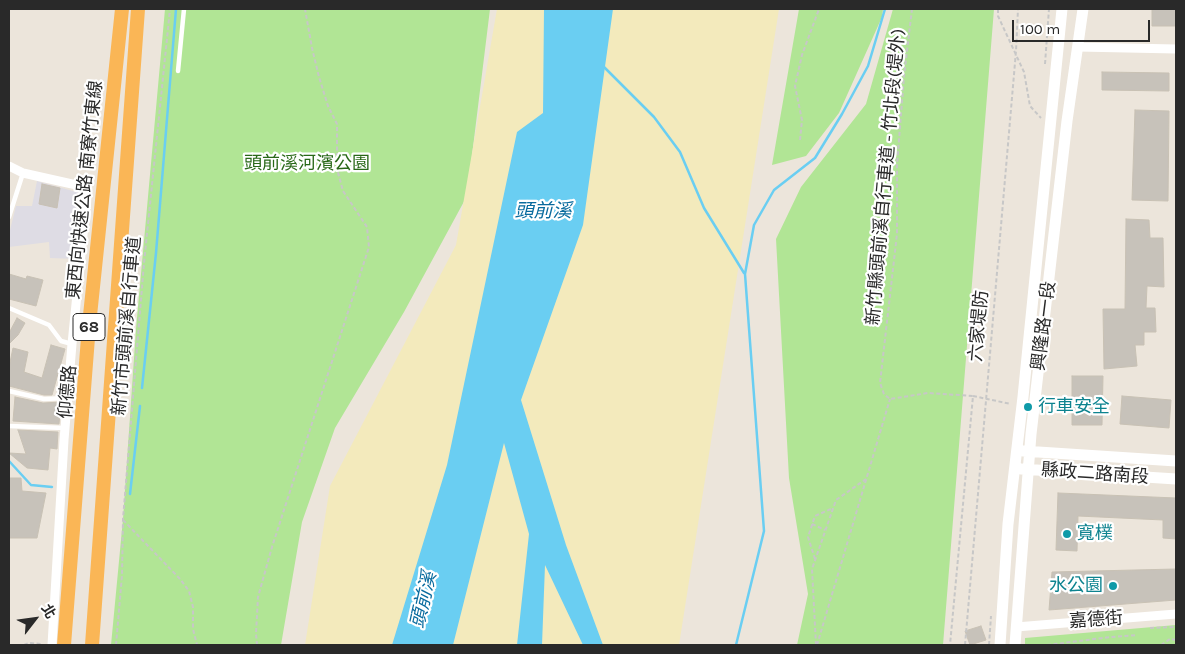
<!DOCTYPE html>
<meta charset="utf-8">
<style>
body{margin:0}
#map{position:relative;width:1185px;height:654px;overflow:hidden;background:#ece5db;font-family:Karla,"Noto Sans TC",sans-serif}
canvas{display:block}
.frame{position:absolute;inset:0;border:10px solid #292929;pointer-events:none}
.north{position:absolute;left:10px;top:594px;width:50px;height:50px;-webkit-text-stroke:4px #fff;paint-order:stroke;rotate:60deg;font-size:14px;font-weight:700;line-height:20px;text-align:center;color:#292929}
.north::after{content:'';display:block;margin:auto;width:18px;height:22px;background:#292929;clip-path:polygon(50% 0,100% 100%,50% 72%,0 100%)}
.scale{position:absolute;left:1012px;top:20px;width:138px;height:22px;box-sizing:border-box;border:2px solid #292929;border-top:0;padding-left:6px;font-size:15px;line-height:18px;white-space:nowrap;color:#292929;-webkit-text-stroke:4px #fff;paint-order:stroke}
</style>
<div id="map">
<canvas width="1185" height="654"></canvas>
<div class="frame"></div>
<div class="north">北</div>
<div class="scale">100 m</div>
</div>
<script>
const ctx = document.querySelector('canvas').getContext('2d');
ctx.lineJoin = 'round';
function fill(path, color) { ctx.fillStyle = color; ctx.fill(path, 'evenodd'); }
const toPath = rows => new Path2D(rows.map(r => 'M' + r).join(''));
function stroke(path, color, width, dash) { ctx.strokeStyle = color; ctx.lineWidth = width; ctx.lineCap = dash ? 'butt' : 'round'; ctx.setLineDash(dash || []); ctx.stroke(path); }
function write(font, color, halo, rows, align = 'center') {
  ctx.font = font + ' Karla,"Noto Sans TC",sans-serif'; ctx.lineWidth = 4.5; ctx.setLineDash([]); ctx.textBaseline = 'middle'; ctx.strokeStyle = halo; ctx.fillStyle = color; for (const [text, x, y, turn = 0] of rows) {
    ctx.save(); ctx.translate(x, y); ctx.rotate((+turn || 0) * Math.PI / 180); ctx.textAlign = isNaN(turn) ? turn : align; if (halo) ctx.strokeText(text, 0, 0); ctx.fillText(text, 0, 0); ctx.restore();
  }
}
fill(toPath([
 [37,181,80,193,77,259,50,258,49,242,9,247,9,234,16,206,32,206]
]), '#dedce4');
fill(toPath([
 [165,9,490,9,467,196,404,312,335,428,302,522,281,645,111,645,123,519,136,329],
 [799,9,883,9,882,17,839,113,806,156,772,165],
 [893,9,994,9,943,645,797,645,808,594,789,478,776,239,801,187,866,104],
 [1176,625,1176,645,1025,645,1025,638]
]), '#b1e595');
fill(toPath([
 [497,9,779,9,679,645,305,645,330,486,456,245]
]), '#f3eabc');
fill(toPath([
 [544,9,613,9,583,225,521,400,566,545,603,645,583,645,545,565,542,645,517,645,529,534,504,443,453,645,392,645,447,465,517,132,543,113]
]), '#6acef2');
stroke(toPath([
 [604,67,654,117,680,152,704,208,744,273],
 [142,388,156,253,176,9],
 [9,461,31,485,52,487],
 [130,494,140,406],
 [736,645,764,531,745,274,754,225,774,190,815,158,842,114,868,66,885,9]
]), '#6acef2', 2.5);
const building = toPath([
 [1152,9,1176,9,1176,26,1152,26,1152,9],
 [1102,72,1169,73,1169,91,1102,90,1102,72],
 [1135,110,1169,111,1168,201,1132,200,1135,110],
 [42,184,60,188,57,208,39,204,42,184],
 [1126,219,1149,220,1150,238,1163,238,1164,287,1147,286,1146,308,1155,308,1156,332,1144,332,1144,345,1135,345,1137,366,1104,369,1103,309,1125,309,1126,219],
 [9,274,26,279,27,276,43,280,36,306,9,299,9,274],
 [17,318,25,323,18,335,9,344,9,333,17,318],
 [51,345,65,349,52,395,44,395,9,386,9,367,13,348,28,352,24,372,42,378,51,345],
 [1072,376,1103,376,1102,425,1072,425,1072,376],
 [1122,396,1171,400,1169,428,1120,424,1122,396],
 [15,397,43,403,61,402,59,424,13,421,15,397],
 [18,430,58,432,57,449,50,448,48,470,27,468,9,453,26,454,18,430],
 [9,478,21,478,22,491,46,493,37,538,9,538,9,478],
 [1058,493,1176,498,1176,539,1163,538,1163,520,1078,516,1077,551,1056,550,1058,493],
 [1176,569,1176,600,1049,610,1052,572,1176,569],
 [981,626,986,640,970,645,965,631,981,626]
]);
fill(building, '#c7c2ba');
stroke(building, '#c8c1b4', 1);
stroke(toPath([
 [912,9,904,76,897,165,897,234,880,383,884,394,890,399,928,393,973,396,950,645],
 [998,9,998,16,1024,72,1030,106,1041,118],
 [1045,64,1049,9],
 [800,140,802,120,795,86,802,55,819,9],
 [973,396,1011,404],
 [123,520,180,579,189,591,193,607,193,629,197,645],
 [812,524,825,530],
 [815,559,808,537,815,516,833,508],
 [1150,628,1176,627],
 [24,645,29,643,42,644],
 [116,645,122,575,123,519,144,263,170,9],
 [257,645,256,634,258,597,272,547,369,247,367,227,343,191,337,169,337,124,328,106,319,77,312,48,305,9],
 [816,645,812,569,836,500,866,479],
 [817,645,890,399],
 [965,645,1016,51,1018,9],
 [989,645,991,616],
 [1047,645,1111,637,1137,635],
 [1161,645,1170,639,1176,640]
]), '#c7c7c7', 2, [4, 2.5]);
stroke(toPath([
 [178,71,184,9],
 [9,217,23,173],
 [9,308,49,325,61,341,72,344],
 [9,391,44,399,67,398],
 [9,426,65,428]
]), '#fff', 4.5);
stroke(toPath([
 [1078,47,1176,49],
 [9,166,23,173,81,186,85,189,87,195,72,344,64,440,52,645],
 [1016,627,1176,614]
]), '#fff', 9);
stroke(toPath([
 [1023,451,1176,461],
 [1021,469,1176,479],
 [1000,645,1008,524,1023,397,1062,9],
 [1015,645,1031,434,1067,121,1083,9]
]), '#fff', 11);
stroke(toPath([
 [64,645,89,325,122,9],
 [92,645,138,9]
]), '#fab656', 14);
for (const [x, y, r, color] of [
 [1028,407,5,"#0f9aa8"],
 [1067,534,5,"#0f9aa8"],
 [1113,586,5,"#0f9aa8"]
]) { const dot = new Path2D(); dot.arc(x, y, r, 0, 2 * Math.PI); ctx.fillStyle = color; ctx.fill(dot); stroke(dot, '#fff', 2); }
for (const [x, y, w] of [
 [89,327,32]
]) { const box = new Path2D(); box.roundRect(x - w / 2, y - 13.5, w, 27, 4); ctx.fillStyle = '#fff'; ctx.fill(box); stroke(box, '#292929', 1); }
write('bold 16px', '#292929', null, [
 ["68",89,327]
]);
write('18px', '#296818', '#fff', [
 ["頭前溪河濱公園",307,164]
]);
write('18px', '#292929', '#fff', [
 ["新竹縣頭前溪自行車道 - 竹北段(堤外)",886,177,-85],
 ["東西向快速公路 南寮竹東線",85,190,-84],
 ["新竹市頭前溪自行車道",127,326,-85],
 ["六家堤防",979,326,-85],
 ["興隆路一段",1044,326,-83],
 ["仰德路",68,392,-85],
 ["縣政二路南段",1095,474,4],
 ["嘉德街",1096,620,-4]
]);
write('18px', '#0d838f', '#fff', [
 ["行車安全",1038,407],
 ["寬樸",1077,534],
 ["水公園",1103,586,"right"]
], 'left');
write('italic 19px', '#096b9e', '#fff', [
 ["頭前溪",543,212],
 ["頭前溪",424,600,-77]
]);
</script>
